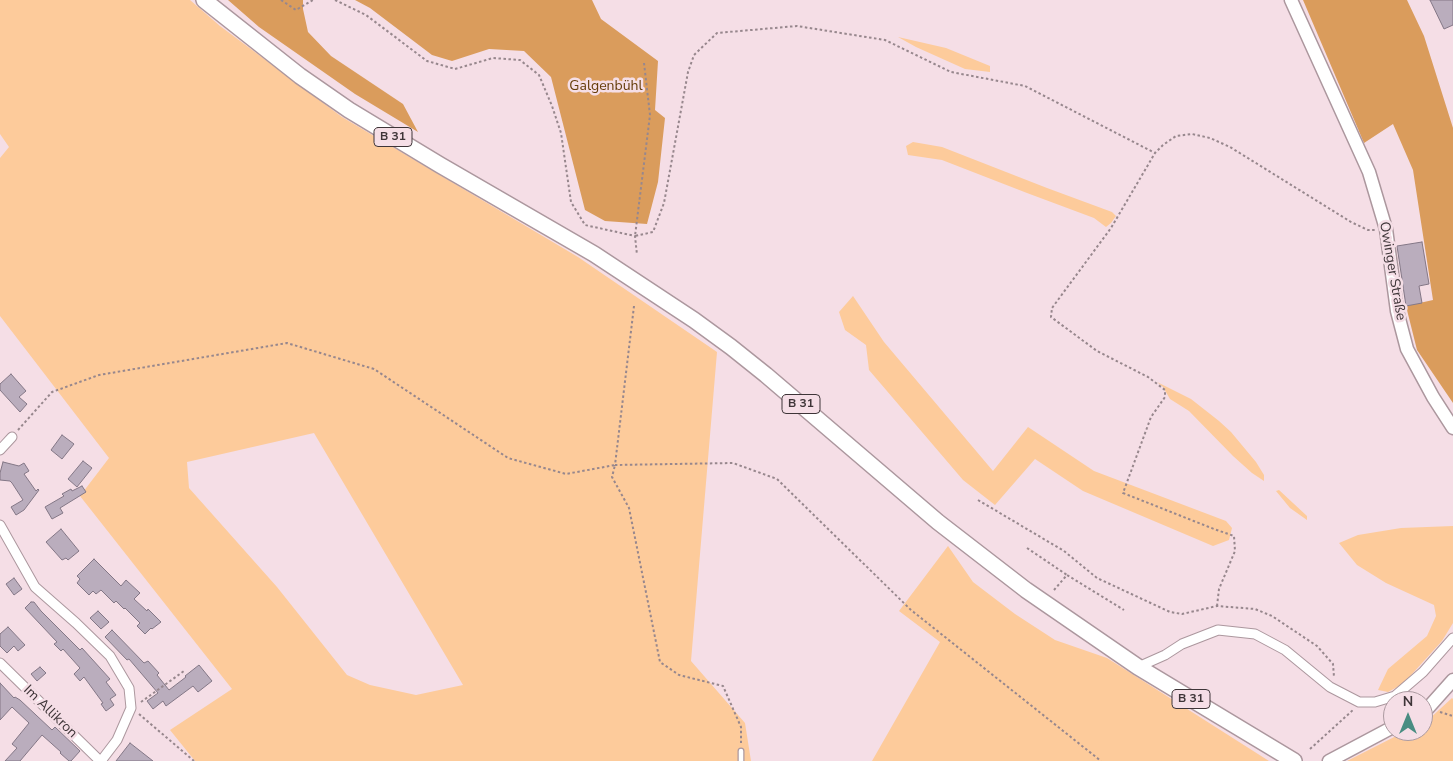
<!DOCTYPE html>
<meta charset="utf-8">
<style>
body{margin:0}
#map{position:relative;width:1453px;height:761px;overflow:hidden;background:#f5dee6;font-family:"Nunito Sans",sans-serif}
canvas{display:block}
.north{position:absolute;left:1383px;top:691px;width:50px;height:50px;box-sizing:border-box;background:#f5dee6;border:1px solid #ac9aa0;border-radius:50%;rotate:0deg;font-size:14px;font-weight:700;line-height:20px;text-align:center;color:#3e3538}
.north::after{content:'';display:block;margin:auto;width:18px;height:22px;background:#498d82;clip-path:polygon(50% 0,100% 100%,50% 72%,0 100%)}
</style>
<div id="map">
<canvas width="1453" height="761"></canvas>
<div class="north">N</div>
</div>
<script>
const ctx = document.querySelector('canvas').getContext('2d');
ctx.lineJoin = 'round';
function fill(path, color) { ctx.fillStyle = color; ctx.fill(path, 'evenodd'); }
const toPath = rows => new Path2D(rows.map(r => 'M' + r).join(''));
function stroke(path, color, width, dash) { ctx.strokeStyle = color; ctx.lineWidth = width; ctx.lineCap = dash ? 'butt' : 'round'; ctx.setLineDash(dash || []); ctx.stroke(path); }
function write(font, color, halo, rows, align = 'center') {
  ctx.font = font + ' "Nunito Sans",sans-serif'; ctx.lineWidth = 5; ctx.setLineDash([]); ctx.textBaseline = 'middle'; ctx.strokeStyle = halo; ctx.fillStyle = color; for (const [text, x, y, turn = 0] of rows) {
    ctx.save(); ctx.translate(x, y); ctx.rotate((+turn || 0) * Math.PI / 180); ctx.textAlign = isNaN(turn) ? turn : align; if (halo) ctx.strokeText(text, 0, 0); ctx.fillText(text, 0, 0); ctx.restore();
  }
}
fill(toPath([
 [0,0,190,0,220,26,342,117,578,257,717,352,691,661,745,723,751,761,195,761,170,730,232,689,80,496,109,458,0,316,0,158,9,147,0,134],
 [314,433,463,685,416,695,370,685,347,675,277,587,189,488,187,462],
 [898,37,946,48,990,66,990,72,965,69,916,47],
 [913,142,942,147,1047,188,1112,212,1116,216,1111,223,1106,227,1094,218,1027,193,942,160,908,155,906,146],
 [853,296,884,342,993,471,1028,427,1094,471,1226,521,1232,528,1229,540,1213,546,1083,491,1035,459,995,505,963,480,869,370,866,345,845,330,839,312],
 [1157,382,1191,399,1219,421,1231,432,1256,462,1264,475,1264,481,1252,473,1233,456,1189,411,1170,399,1163,387],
 [1279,490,1307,516,1307,520,1290,508,1276,491],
 [1453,526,1453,623,1442,641,1403,684,1388,692,1378,690,1388,669,1427,636,1436,616,1434,605,1386,583,1357,565,1339,543,1358,535,1401,528],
 [948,546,973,582,1015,614,1055,640,1107,658,1269,761,872,761,940,642,899,611],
 [1452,698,1453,699,1453,761,1347,761,1406,731,1423,731,1423,723,1428,720]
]), '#fdcb9b');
fill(toPath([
 [228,0,303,0,303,9,308,32,331,56,403,104,418,132,355,94,259,27],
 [355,0,592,0,601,19,658,61,655,110,665,118,658,182,647,224,605,221,585,210,551,77,524,51,489,49,452,61,432,55,370,8],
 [1303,0,1407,0,1424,36,1453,128,1453,403,1417,350,1406,306,1433,300,1413,170,1393,124,1364,143]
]), '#da9c5c');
const building = toPath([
 [1430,0,1453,0,1453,25,1444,29,1430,0],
 [1422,242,1429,284,1419,286,1422,303,1406,306,1397,246,1422,242],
 [11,374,26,391,19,397,27,404,20,412,0,390,0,384,11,374],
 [62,435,74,444,62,459,51,450,62,435],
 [83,461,92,468,77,487,68,479,83,461],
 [3,462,19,466,24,463,29,471,24,474,36,491,38,489,39,490,24,510,16,515,11,507,23,500,12,483,10,481,0,480,0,473,3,462],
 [82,486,86,492,60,508,63,513,52,519,45,507,64,496,62,494,71,489,72,491,82,486],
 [61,529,79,551,68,560,66,558,62,560,46,542,61,529],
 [94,559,121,586,126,580,140,593,134,599,147,611,148,609,161,622,152,629,151,628,145,634,137,626,140,623,125,608,124,609,116,601,114,603,101,590,96,594,93,591,89,595,77,583,80,579,77,576,94,559],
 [14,578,22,589,14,595,6,584,14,578],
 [31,602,34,602,41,611,80,650,82,648,110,679,106,682,116,695,110,699,114,705,106,711,101,704,103,703,84,677,80,681,74,674,80,668,63,649,61,651,54,644,57,642,25,608,31,602],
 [98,611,109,622,101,629,90,618,98,611],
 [8,627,25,645,18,651,14,646,7,653,0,646,0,634,8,627],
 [112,630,144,663,148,661,159,673,157,675,169,690,186,677,185,676,199,665,212,681,198,692,193,686,166,706,163,701,153,709,147,701,158,693,129,659,127,660,105,637,112,630],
 [40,667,46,673,37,681,31,674,40,667],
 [0,683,14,698,15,697,20,700,52,730,55,727,80,751,71,761,69,761,60,753,61,752,42,735,20,761,5,761,17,748,12,744,29,723,12,707,0,720,0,683],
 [130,743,153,761,116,761,130,743]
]);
fill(building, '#baadbd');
stroke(building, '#837786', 1);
const lane = toPath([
 [741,751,741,761]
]);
const street = toPath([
 [0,450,12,437],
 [0,525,35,587,76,623,110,656,129,688,131,708,117,740,101,761],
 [0,663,100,761],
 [1138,667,1165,655,1182,644,1218,630,1255,634,1285,650,1330,687,1359,702,1375,702,1395,696,1423,672,1453,638]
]);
const secondary = toPath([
 [1291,0,1369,172,1386,229,1397,311,1407,349,1433,397,1453,428],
 [1423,711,1428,708,1453,680],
 [1329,761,1393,727]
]);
const primary = toPath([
 [204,0,300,76,349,110,440,165,594,254,694,320,731,347,766,375,938,522,1026,590,1138,667,1294,761]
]);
stroke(lane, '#ac979e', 7);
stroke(street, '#ac979e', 11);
stroke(secondary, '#ac979e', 15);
stroke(primary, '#ac979e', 18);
stroke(toPath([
 [281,0,296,10,313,0],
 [335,0,366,15,427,61,455,69,493,58,520,60,539,75,552,106,561,133,571,202,585,225,635,236,637,255],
 [644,63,650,115,635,236,653,232,664,203,688,72,694,55,717,33,797,26,885,40,951,72,1025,86,1155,153],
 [634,306,615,465,733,463,777,479,911,610,1101,761],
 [18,430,52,392,99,375,287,343,374,369,508,458,566,474,615,465,612,477,629,508,660,662,679,675,723,686,741,727,741,743],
 [978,500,1064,551,1097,578,1170,612,1182,614,1217,606,1255,609,1272,616,1317,646,1333,664,1334,677],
 [1027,548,1067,575],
 [1054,590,1067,575,1124,610],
 [1217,606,1219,589,1235,551,1234,536,1214,529,1123,493,1151,417,1165,397,1165,390,1148,377,1097,351,1051,317,1052,308,1111,228,1155,153,1163,145,1176,136,1192,134,1210,138,1230,147,1351,222,1368,230,1375,230],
 [141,702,184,671],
 [1440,712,1453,716],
 [139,714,194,761],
 [1310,749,1353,710]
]), '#97878d', 2, [2.5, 2.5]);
stroke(lane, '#fff', 4.5);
stroke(street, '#fff', 9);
stroke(secondary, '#fff', 12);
stroke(primary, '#fff', 15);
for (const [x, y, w] of [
 [393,137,38],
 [801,404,38],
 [1191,699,38]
]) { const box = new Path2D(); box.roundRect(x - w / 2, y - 9.5, w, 19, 4); ctx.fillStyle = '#f5dee6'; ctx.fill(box); stroke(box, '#3e3538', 1); }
write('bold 12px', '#3e3538', null, [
 ["B 31",393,137],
 ["B 31",801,404],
 ["B 31",1191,699]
]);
write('14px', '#653c09', '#f5dee6', [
 ["Galgenbühl",606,87]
]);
write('14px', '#3e3538', '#f5dee6', [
 ["Owinger Straße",1392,271,80],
 ["Im Allikron",50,712,44]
]);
</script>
